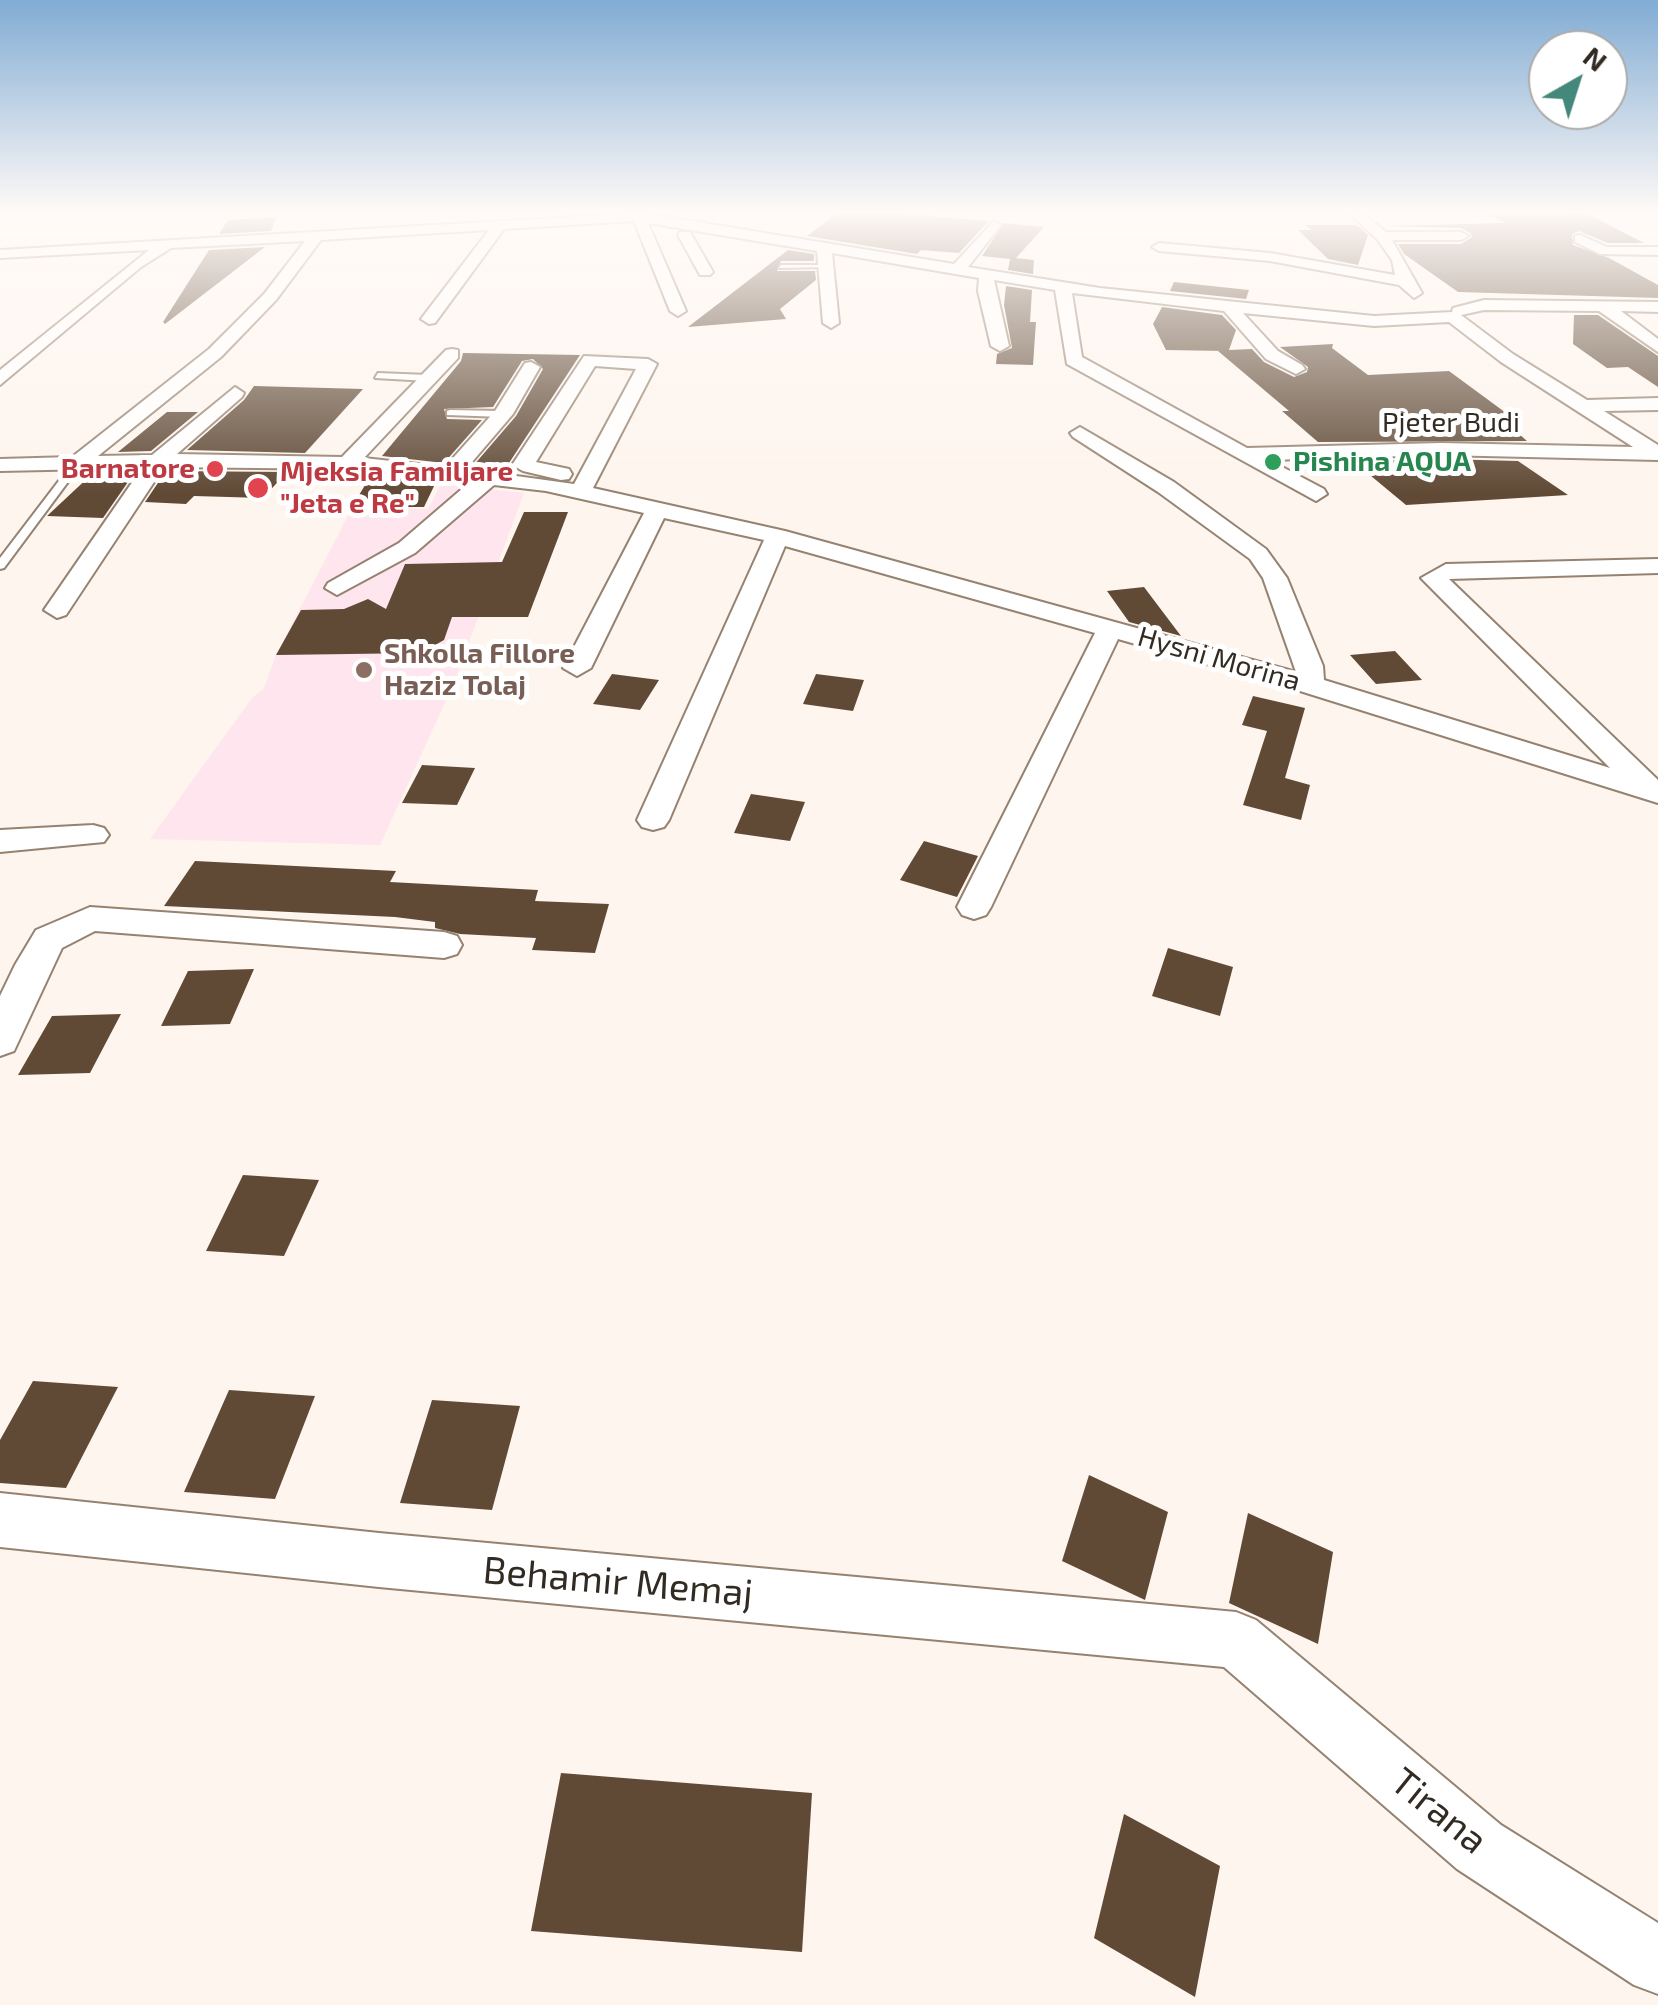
<!DOCTYPE html>
<style>
body{margin:0}
#map{position:relative;width:1658px;height:2005px;overflow:hidden;background:#fef5ee;font-family:"Exo 2",sans-serif}
canvas{display:block}
.north{position:absolute;left:1528px;top:30px;width:100px;height:100px;box-sizing:border-box;background:#fff;border:2px solid #adaaa7;border-radius:50%;rotate:39deg;font-size:28px;font-weight:700;line-height:40px;text-align:center;color:#322b23}
.north::after{content:'';display:block;margin:auto;width:35px;height:45px;background:#44887b;clip-path:polygon(50% 0,100% 100%,50% 72%,0 100%)}
</style>
<div id="map">
<canvas width="1658" height="2005"></canvas>
<div class="north">N</div>
</div>
<script>
const ctx = document.querySelector('canvas').getContext('2d');
ctx.lineJoin = 'round';
function fill(path, color) { ctx.fillStyle = color; ctx.fill(path, 'evenodd'); }
const toPath = rows => new Path2D(rows.map(r => 'M' + r).join(''));
function stroke(path, color, width, dash) { ctx.strokeStyle = color; ctx.lineWidth = width; ctx.lineCap = dash ? 'butt' : 'round'; ctx.setLineDash(dash || []); ctx.stroke(path); }
function write(font, color, halo, rows, align = 'center') {
  ctx.font = font + ' "Exo 2",sans-serif'; ctx.lineWidth = 10; ctx.setLineDash([]); ctx.textBaseline = 'middle'; ctx.strokeStyle = halo; ctx.fillStyle = color; for (const [text, x, y, turn = 0] of rows) {
    ctx.save(); ctx.translate(x, y); ctx.rotate((+turn || 0) * Math.PI / 180); ctx.textAlign = isNaN(turn) ? turn : align; if (halo) ctx.strokeText(text, 0, 0); ctx.fillText(text, 0, 0); ctx.restore();
  }
}
fill(toPath([
 [441,484,524,493,453,685,380,845,150,839,252,698,264,688,276,655,352,508,428,509]
]), '#ffe5ee');
fill(toPath([
 [837,213,898,213,989,221,959,253,921,250,917,254,807,236],
 [1586,213,1644,243,1608,243,1579,231,1572,234,1573,245,1609,258,1658,285,1658,298,1458,292,1404,254,1398,244,1461,244,1472,237,1470,233,1461,228,1384,226,1505,223,1490,215],
 [277,217,271,231,219,234,228,220],
 [1004,223,1044,227,1016,258,1034,260,1033,274,1008,270,1010,259,982,256],
 [1305,225,1357,225,1368,235,1358,265,1328,259,1298,230,1312,230],
 [265,247,165,324,163,322,209,250],
 [788,250,814,254,814,261,781,261,777,271,815,271,816,280,780,309,786,319,688,327],
 [1174,282,1249,290,1246,299,1170,291],
 [1006,286,1032,290,1030,322,1036,322,1033,365,996,364,997,354,1012,348,1004,305],
 [1162,307,1222,315,1236,330,1229,350,1252,349,1264,362,1294,377,1307,372,1308,367,1280,347,1333,344,1332,348,1368,375,1449,371,1521,424,1508,424,1527,441,1318,442,1282,411,1289,411,1218,351,1225,351,1166,350,1153,324],
 [1574,315,1598,315,1658,356,1658,387,1628,367,1607,368,1573,344],
 [463,353,580,355,509,463,511,469,473,466,516,416,543,369,533,359,522,361,493,407,444,409,447,419,482,420,444,463,382,456,461,361],
 [254,386,363,389,305,453,187,450,244,400],
 [167,412,198,412,151,451,118,452],
 [1441,459,1518,461,1568,495,1406,505,1353,461],
 [166,471,287,472,263,498,194,496,186,504,145,502],
 [135,472,103,518,47,516,93,473],
 [371,475,436,482,424,507,352,507],
 [524,512,568,512,528,617,452,617,444,640,421,653,276,655,301,610,344,609,368,599,386,609,405,564,502,562],
 [1144,587,1181,636,1129,622,1107,591],
 [1395,651,1422,680,1376,684,1350,655],
 [612,674,659,680,640,710,593,704],
 [816,674,864,680,853,711,803,704],
 [1253,696,1305,708,1285,778,1310,785,1301,820,1243,805,1267,731,1242,725],
 [422,765,475,768,457,805,402,803],
 [751,794,805,802,790,841,734,833],
 [924,841,978,856,957,897,900,880],
 [195,861,396,871,390,882,538,890,535,901,609,904,595,953,532,950,536,938,460,934,435,928,435,922,395,917,164,906],
 [1168,948,1233,967,1220,1016,1152,996],
 [254,969,230,1024,161,1026,188,971],
 [121,1014,90,1073,18,1075,52,1016],
 [243,1175,319,1180,284,1256,206,1251],
 [33,1381,118,1387,66,1488,0,1483,0,1440],
 [229,1390,315,1396,275,1499,184,1492],
 [432,1400,520,1406,492,1510,400,1503],
 [1089,1475,1168,1512,1145,1600,1062,1561],
 [1248,1513,1333,1552,1318,1644,1229,1603],
 [561,1773,812,1793,802,1952,531,1931],
 [1124,1814,1220,1866,1195,1997,1094,1938]
]), '#604a36');
const service = toPath([
 [781,265,825,265,829,267,779,268,781,265],
 [378,373,428,375,432,378,428,381,375,378,378,373],
 [450,410,503,411,508,414,503,417,447,415,447,411,450,410],
 [74,461,82,463,4,568,0,569,0,558,74,461]
]);
const minor = toPath([
 [643,213,954,264,994,221,1001,225,968,267,1100,288,1374,316,1452,312,1453,308,1484,300,1658,302,1658,312,1621,311,1658,339,1658,352,1599,311,1484,310,1461,315,1513,354,1587,400,1658,398,1658,410,1604,411,1658,445,1658,460,1441,455,1269,460,1324,489,1327,494,1316,501,1067,364,1055,290,994,280,1009,346,1000,351,991,346,978,291,979,278,832,253,839,323,831,328,823,323,817,251,648,223,686,311,678,316,670,311,634,221,504,229,435,323,429,324,421,319,489,230,321,240,276,300,221,357,98,456,152,455,235,387,244,393,242,397,177,454,342,457,446,350,452,349,458,350,458,358,364,458,445,467,495,411,525,363,531,362,540,367,513,414,466,469,574,484,636,369,595,366,536,462,569,469,572,474,569,479,561,480,523,471,512,465,584,356,648,359,657,364,593,488,785,531,1296,672,1263,578,1250,559,1158,492,1073,437,1070,433,1080,427,1174,482,1266,549,1287,578,1323,666,1324,680,1610,768,1421,578,1446,564,1658,559,1658,573,1449,579,1658,780,1658,803,1300,691,1118,639,991,907,986,915,974,919,962,915,957,907,1095,633,785,546,669,820,664,827,653,830,642,827,637,820,764,540,664,518,591,668,577,676,563,668,644,513,546,491,494,485,415,553,337,595,325,588,328,583,399,543,470,482,348,469,164,467,66,615,57,618,44,610,142,468,0,471,0,459,72,457,209,349,264,294,305,241,171,248,141,267,0,385,0,370,149,250,0,258,0,250,643,213],
 [1072,293,1224,311,1266,359,1296,374,1305,369,1302,365,1278,351,1243,313,1374,326,1449,322,1501,362,1633,447,1441,443,1247,448,1082,357,1072,293],
 [1349,213,1363,213,1386,232,1461,232,1468,236,1461,240,1392,240,1422,293,1414,298,1399,285,1270,261,1159,251,1152,247,1159,243,1270,253,1395,275,1392,260,1377,239,1349,213],
 [680,232,690,232,713,272,710,275,700,275,678,235,680,232],
 [1580,235,1607,247,1658,247,1658,255,1600,254,1575,242,1575,236,1580,235],
 [93,825,104,828,109,835,104,842,0,852,0,830,93,825],
 [90,907,444,932,457,936,462,945,457,954,444,958,95,931,62,948,14,1051,0,1056,0,996,15,965,36,930,90,907],
 [0,1493,379,1533,1236,1612,1256,1620,1501,1825,1658,1923,1658,1994,1634,1985,1457,1869,1224,1667,379,1587,0,1547,0,1493]
]);
stroke(service, '#958270', 4);
stroke(minor, '#958270', 4);
fill(service, '#fff');
fill(minor, '#fff');
const sky = ctx.createLinearGradient(0, 0, 0, 493);
sky.addColorStop(0, '#81acd4');
sky.addColorStop(0.43, '#fffaf7');
sky.addColorStop(1, '#fffaf700');
ctx.fillStyle = sky;
ctx.fillRect(0, 0, 1658, 493);
for (const [x, y, r, color] of [
 [1273,462,10,"#2e9e5b"],
 [215,469,10,"#e0444e"],
 [258,488,12,"#e0444e"],
 [364,670,10,"#8d6e63"]
]) { const dot = new Path2D(); dot.arc(x, y, r, 0, 2 * Math.PI); ctx.fillStyle = color; ctx.fill(dot); stroke(dot, '#fff', 4); }
write('28px', '#322b23', '#fff', [
 ["Pjeter Budi",1451,423],
 ["Hysni Morina",1219,659,16]
]);
write('bold 28px', '#27864d', '#fff', [
 ["Pishina AQUA",1293,462]
], 'left');
write('bold 28px', '#be3a42', '#fff', [
 ["Barnatore",195,469],
 ["Mjeksia Familjare",280,472,"left"],
 ["\"Jeta e Re\"",280,504,"left"]
], 'right');
write('bold 28px', '#785e54', '#fff', [
 ["Shkolla Fillore",384,654],
 ["Haziz Tolaj",384,686]
], 'left');
write('38px', '#322b23', '#fff', [
 ["Behamir Memaj",618,1582,5],
 ["Tirana",1439,1811,39]
]);
</script>
